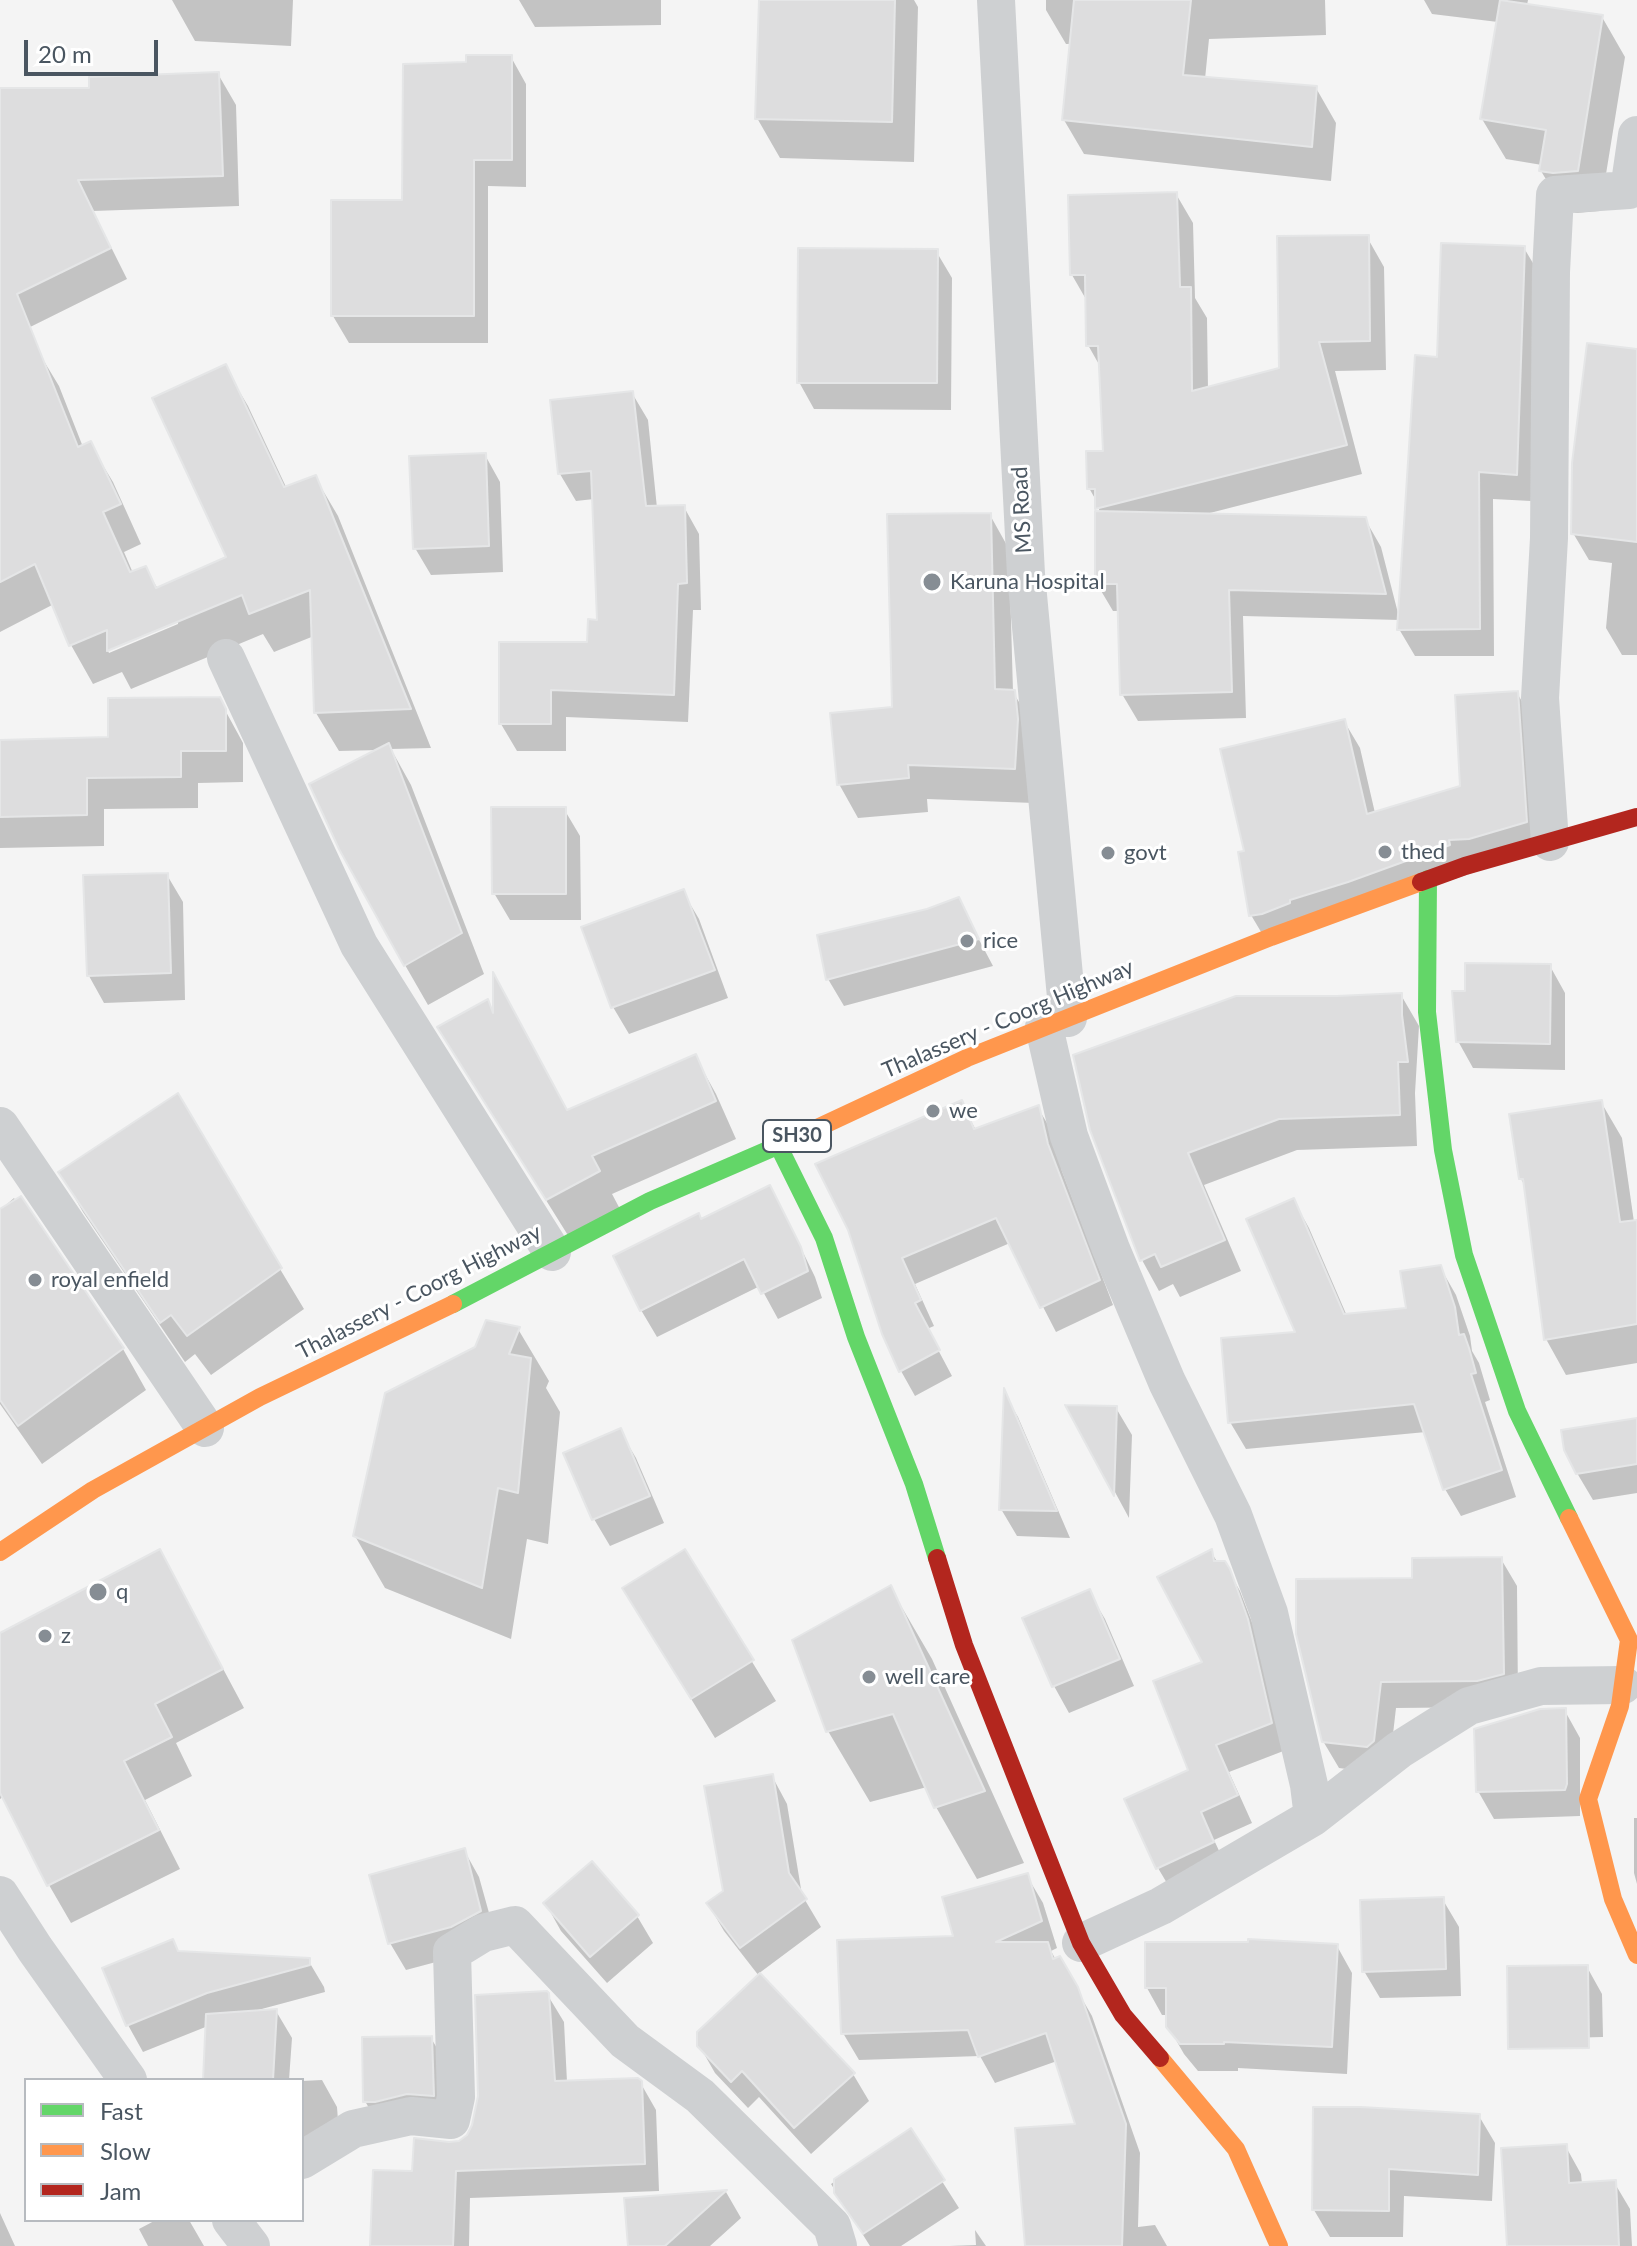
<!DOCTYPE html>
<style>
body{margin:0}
#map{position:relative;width:1637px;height:2246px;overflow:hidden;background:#f4f4f4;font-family:Lato,sans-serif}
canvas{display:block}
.legend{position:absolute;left:24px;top:2078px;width:280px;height:144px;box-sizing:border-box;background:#fff;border:2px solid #b7bbc0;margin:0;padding:10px 14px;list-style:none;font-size:24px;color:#4a5661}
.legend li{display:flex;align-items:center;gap:16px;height:40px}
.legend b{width:40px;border:2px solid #b7bbc0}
.scale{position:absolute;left:24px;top:40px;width:134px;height:36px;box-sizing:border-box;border:4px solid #4a5661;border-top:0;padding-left:10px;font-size:24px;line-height:28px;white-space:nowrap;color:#4a5661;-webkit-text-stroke:6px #fff;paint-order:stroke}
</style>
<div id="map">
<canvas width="1637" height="2246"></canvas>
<ul class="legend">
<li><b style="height:10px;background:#63d668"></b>Fast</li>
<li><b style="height:10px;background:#ff974d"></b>Slow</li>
<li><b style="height:10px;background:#b3261e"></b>Jam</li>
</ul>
<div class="scale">20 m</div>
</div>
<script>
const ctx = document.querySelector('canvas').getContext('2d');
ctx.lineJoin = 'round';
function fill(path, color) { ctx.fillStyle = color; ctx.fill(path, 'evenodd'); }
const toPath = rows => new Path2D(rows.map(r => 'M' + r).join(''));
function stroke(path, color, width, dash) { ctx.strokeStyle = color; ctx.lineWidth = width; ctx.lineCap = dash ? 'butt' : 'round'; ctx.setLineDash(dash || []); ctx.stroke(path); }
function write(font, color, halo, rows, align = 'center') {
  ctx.font = font + ' Lato,sans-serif'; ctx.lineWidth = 6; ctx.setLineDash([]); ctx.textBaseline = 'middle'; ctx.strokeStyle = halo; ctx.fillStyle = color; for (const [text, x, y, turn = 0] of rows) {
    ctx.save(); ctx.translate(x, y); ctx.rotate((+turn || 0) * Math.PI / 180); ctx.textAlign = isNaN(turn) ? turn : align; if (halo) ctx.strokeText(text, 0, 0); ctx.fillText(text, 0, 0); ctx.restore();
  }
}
fill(toPath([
 [172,0,293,0,291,46,195,41],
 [519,0,661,0,661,25,535,27],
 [761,0,914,0,918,7,914,162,780,158,757,118],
 [1046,0,1325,0,1326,35,1209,39,1205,79,1316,88,1336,123,1331,181,1084,154,1064,120,1072,44,1066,44,1046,10],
 [1424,0,1528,0,1527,5,1602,17,1625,57,1600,211,1577,213,1565,211,1541,171,1542,165,1506,159,1482,119,1498,22,1432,14],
 [511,57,526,84,526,187,488,186,488,343,349,343,333,316,404,202,468,64],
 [218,74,236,105,239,206,93,211,127,279,10,337,0,321,0,90,91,90],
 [1176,194,1193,223,1195,298,1207,318,1208,389,1281,370,1367,237,1384,267,1386,370,1335,371,1362,474,1206,514,1365,519,1381,547,1399,617,1439,359,1524,248,1540,275,1531,501,1493,499,1494,656,1415,656,1399,629,1400,620,1243,616,1246,718,1138,721,1122,694,1119,611,1113,611,1097,584,1100,513,1097,502,1089,488,1105,452,1101,368,1088,345,1087,301,1072,275],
 [936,251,952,278,951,410,814,409,799,382],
 [36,348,59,386,83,447,90,444,113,482,141,544,124,552,133,573,145,568,158,589,228,558,225,367,248,406,287,489,315,477,338,516,431,748,391,749,411,785,484,974,428,1005,405,965,379,750,339,751,316,713,314,636,274,652,263,634,131,689,122,672,93,684,71,645,54,604,0,632,0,362],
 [178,619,178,624,109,653,107,649],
 [1637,351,1637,655,1622,655,1606,628,1612,563,1589,560,1573,533],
 [632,393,648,420,657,508,684,507,699,534,701,610,693,610,688,722,566,717,566,751,517,751,501,724,589,644,599,622,594,499,576,501,560,474],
 [485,455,500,482,503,572,431,575,415,548],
 [990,515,1009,549,1013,692,1034,727,1034,803,927,799,928,812,858,818,839,784,894,709],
 [1517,693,1533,720,1541,850,1267,942,1251,915,1247,853,1344,721,1360,748,1375,813,1462,787],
 [219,699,243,743,243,782,198,783,198,808,104,809,104,846,0,848,0,742,110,739],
 [564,809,580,836,581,920,510,920,494,893],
 [167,875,183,902,185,1000,104,1003,89,976],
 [683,892,699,919,728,998,629,1034,613,1007,583,928],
 [958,900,993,966,844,1006,828,979,927,910],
 [1550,966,1565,993,1565,1070,1473,1068,1458,1041,1467,993],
 [1401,995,1419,1026,1415,1093,1417,1146,1297,1150,1204,1185,1241,1271,1180,1297,1173,1284,1159,1291,1142,1260,1092,1129],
 [487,1002,495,1016,568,1112,695,1056,716,1094,736,1139,612,1194,620,1209,569,1237,461,1064],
 [1601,1102,1622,1138,1634,1222,1637,1222,1637,1363,1566,1375,1546,1339,1526,1188,1521,1179],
 [961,1103,976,1130,1038,1108,1053,1133,1062,1171,1113,1305,1056,1332,1010,1243,915,1284,934,1326,927,1329,952,1376,915,1396,901,1371,850,1229],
 [60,1172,280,1269,304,1309,211,1375,195,1354,185,1362,83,1212],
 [14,1198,16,1201,20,1198,123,1349,146,1390,42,1464,0,1404,0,1210],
 [1294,1201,1309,1228,1347,1316,1408,1309,1440,1267,1456,1295,1470,1336,1472,1351,1479,1363,1490,1400,1485,1402,1516,1497,1461,1516,1445,1489,1426,1432,1246,1449,1230,1422,1298,1333],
 [785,1215,815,1277,822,1298,778,1319,760,1286,657,1337,641,1310,701,1221],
 [518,1329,549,1381,546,1388,560,1412,548,1544,527,1539,511,1639,385,1588,355,1536],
 [1005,1395,1018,1417,1070,1538,1017,1536,1001,1509],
 [1069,1407,1116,1408,1132,1435,1129,1518],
 [1637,1420,1637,1493,1593,1500,1577,1473],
 [620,1431,636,1458,664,1523,610,1546,594,1519],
 [685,1552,776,1701,715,1738,624,1589],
 [1211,1552,1218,1563,1224,1563,1240,1591,1262,1648,1286,1750,1229,1772,1252,1823,1214,1840,1228,1870,1174,1895,1158,1868,1191,1771,1205,1663],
 [1501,1559,1517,1586,1518,1701,1494,1707,1396,1708,1389,1769,1383,1774,1339,1768,1323,1741,1414,1580],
 [890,1587,932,1659,1024,1863,977,1879,936,1807,927,1787,870,1802,828,1731],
 [181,1590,244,1708,176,1743,192,1776,145,1800,180,1869,71,1923,49,1885,4,1796,0,1799,0,1635],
 [1089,1592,1105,1619,1134,1686,1069,1713,1054,1686],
 [1565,1711,1580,1738,1580,1816,1494,1819,1478,1791],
 [772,1776,787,1804,802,1895,821,1927,758,1974,853,2074,869,2101,811,2154,759,2097,748,2108,715,2073,699,2045,759,1976,724,1931,708,1904,725,1892],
 [1634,1818,1637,1818,1637,1884,1634,1873],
 [464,1850,479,1877,496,1938,466,1954,406,1970,390,1943],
 [1027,1876,1043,1903,1057,1948,1051,1951,1056,1960,1059,1959,1092,2016,1140,2153,1138,2227,1155,2225,1167,2246,1027,2246,1077,2125,1057,2061,995,2083,980,2056,859,2060,843,2033],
 [1443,1900,1459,1927,1461,1996,1380,1998,1364,1971],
 [546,1904,637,1916,653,1943,607,1983,561,1931],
 [1337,1946,1352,1973,1347,2074,1238,2068,1238,2071,1198,2071,1184,2054,1168,2026,1168,2015,1162,2015,1147,1988],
 [179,1953,308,1960,324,1987,325,1992,258,2010,258,2012,276,2011,292,2038,289,2080,209,2080,208,2026,143,2052,128,2025],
 [1587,1967,1602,1994,1603,2037,1525,2039],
 [547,1994,564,2022,567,2082,640,2082,656,2110,659,2191,470,2198,469,2246,383,2246,414,2173,450,2144,461,2142,470,2135],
 [431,2038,447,2065,448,2123,380,2128,365,2101],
 [322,2080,337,2107,340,2147,302,2163,302,2081],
 [1479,2116,1495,2143,1492,2201,1404,2196,1403,2237,1330,2237,1314,2210],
 [910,2131,959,2208,901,2246,870,2246,831,2184],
 [1566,2147,1581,2174,1582,2184,1614,2182,1630,2209,1632,2246,1509,2246],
 [726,2192,741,2218,710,2246,630,2246,627,2199],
 [0,2213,15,2246,0,2246],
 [156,2220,189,2220,204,2246,148,2246,139,2229],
 [975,2230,986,2246,949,2246,976,2245]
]), '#0003');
const building = toPath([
 [759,0,895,0,892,122,755,119,759,0],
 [1074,0,1191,0,1183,75,1317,86,1312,147,1062,120,1074,0],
 [1500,0,1603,15,1578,171,1553,173,1539,171,1546,130,1480,119,1500,0],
 [466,55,512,55,512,160,474,160,474,316,331,316,331,200,402,200,403,64,466,62,466,55],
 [219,72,223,176,78,180,111,248,17,294,78,447,91,441,121,504,103,512,130,572,146,566,156,588,226,557,152,398,226,364,284,487,316,475,411,709,314,713,310,590,249,614,242,595,107,651,107,630,69,646,35,564,0,582,0,88,89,88,89,77,219,72],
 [1177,192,1180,287,1191,287,1192,391,1279,368,1277,236,1369,235,1370,341,1319,342,1347,445,1095,509,1095,489,1087,489,1086,451,1103,451,1098,346,1086,346,1085,275,1070,275,1068,195,1177,192],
 [1441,243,1525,246,1517,475,1479,472,1480,629,1397,630,1415,355,1437,357,1441,243],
 [798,248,938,249,937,383,797,383,798,248],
 [1587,343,1637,349,1637,542,1571,534,1572,463,1587,343],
 [633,391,646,506,685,505,687,583,678,584,674,695,551,690,551,724,499,724,499,642,587,642,588,619,597,620,591,471,558,474,550,400,633,391],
 [486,453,489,546,413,549,409,456,486,453],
 [1095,511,1366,517,1386,594,1229,590,1232,692,1120,695,1117,584,1095,584,1095,511],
 [991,513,995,689,1015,690,1018,719,1015,769,908,765,909,778,837,785,830,713,892,707,887,514,991,513],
 [1518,691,1527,822,1469,839,1449,840,1450,845,1348,882,1290,900,1290,903,1262,914,1249,916,1238,852,1244,851,1220,749,1345,719,1367,814,1460,786,1455,695,1518,691],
 [220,697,226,709,226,751,181,751,181,777,87,778,87,815,0,817,0,740,108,737,108,698,220,697],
 [389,743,462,933,404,966,339,849,309,784,389,743],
 [491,807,566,807,566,894,492,894,491,807],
 [168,873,171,973,87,976,83,875,168,873],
 [684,889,715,970,611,1008,581,927,684,889],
 [959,897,979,939,826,980,817,935,927,909,959,897],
 [1465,963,1551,964,1550,1044,1456,1042,1452,991,1465,991,1465,963],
 [493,972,567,1110,696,1054,716,1101,592,1156,600,1171,546,1200,437,1027,488,999,493,1013,493,972],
 [1402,993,1402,1015,1408,1062,1398,1062,1400,1115,1279,1119,1188,1153,1225,1240,1161,1267,1155,1254,1140,1261,1090,1130,1073,1055,1236,996,1337,996,1402,993],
 [178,1093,282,1268,187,1336,171,1315,160,1323,58,1172,178,1093],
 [962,1100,974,1129,1039,1105,1048,1144,1100,1280,1040,1308,996,1218,902,1258,921,1300,915,1303,940,1350,899,1372,882,1334,848,1230,815,1164,962,1100],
 [1602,1100,1620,1222,1637,1220,1637,1324,1544,1340,1523,1179,1519,1179,1509,1114,1602,1100],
 [770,1185,801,1247,808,1271,761,1294,744,1259,640,1311,613,1256,699,1213,701,1219,770,1185],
 [21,1196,124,1348,18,1426,0,1400,0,1209,21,1196],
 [1294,1198,1344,1314,1406,1308,1400,1271,1441,1265,1455,1307,1459,1335,1464,1334,1469,1348,1476,1373,1471,1374,1502,1470,1443,1490,1414,1404,1228,1423,1221,1338,1295,1332,1246,1219,1294,1198],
 [486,1320,520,1327,509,1354,531,1358,518,1493,498,1488,482,1588,353,1536,385,1393,475,1347,486,1320],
 [1004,1388,1057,1511,999,1510,1004,1388],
 [1065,1405,1117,1406,1114,1496,1065,1405],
 [1637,1418,1637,1464,1576,1474,1564,1450,1561,1430,1637,1418],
 [621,1428,650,1496,592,1520,563,1453,621,1428],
 [160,1549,223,1669,155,1704,172,1737,124,1761,159,1830,47,1886,0,1793,0,1633,160,1549],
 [685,1549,754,1660,691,1699,622,1588,685,1549],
 [1212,1549,1214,1561,1225,1561,1230,1569,1248,1619,1272,1723,1216,1745,1238,1795,1201,1812,1214,1842,1156,1869,1124,1799,1188,1770,1153,1681,1202,1662,1157,1577,1212,1549],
 [1502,1557,1504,1674,1477,1681,1381,1682,1374,1741,1367,1747,1322,1742,1296,1634,1296,1579,1412,1578,1412,1558,1502,1557],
 [891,1585,985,1791,934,1808,893,1714,826,1732,792,1640,891,1585],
 [1090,1589,1120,1659,1052,1687,1022,1618,1090,1589],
 [1566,1708,1567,1784,1565,1790,1476,1792,1474,1729,1540,1709,1566,1708],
 [773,1774,789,1873,807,1899,740,1948,706,1903,723,1891,704,1786,773,1774],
 [465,1848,481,1911,451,1927,388,1944,369,1875,465,1848],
 [592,1861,639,1915,590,1957,543,1903,592,1861],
 [1028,1873,1042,1921,996,1942,1048,1942,1053,1959,1060,1956,1078,1987,1126,2124,1122,2246,1025,2246,1015,2128,1075,2124,1046,2033,978,2057,968,2030,841,2034,837,1940,953,1936,942,1897,1028,1873],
 [1444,1897,1446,1969,1362,1972,1360,1900,1444,1897],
 [173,1939,178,1951,310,1958,310,1965,207,1993,126,2026,102,1968,173,1939],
 [1248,1939,1338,1944,1332,2047,1224,2042,1224,2044,1180,2044,1166,2027,1166,1988,1145,1988,1145,1942,1248,1942,1248,1939],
 [1588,1965,1589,2048,1508,2049,1507,1966,1588,1965],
 [760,1973,855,2073,794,2128,742,2071,731,2082,697,2046,697,2032,760,1973],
 [547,1991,549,1993,555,2081,638,2078,642,2081,645,2164,456,2171,453,2246,370,2246,373,2170,412,2171,414,2138,449,2142,459,2141,467,2135,472,2125,478,2096,475,1995,547,1991],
 [277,2009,273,2080,203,2080,206,2014,277,2009],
 [432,2036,434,2096,407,2094,375,2102,363,2102,362,2037,432,2036],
 [1313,2107,1361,2107,1480,2114,1478,2175,1389,2169,1389,2211,1312,2210,1313,2107],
 [911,2128,945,2180,863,2234,834,2193,834,2179,911,2128],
 [1567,2144,1569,2183,1616,2180,1619,2246,1507,2246,1501,2148,1567,2144],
 [727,2190,665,2246,628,2246,624,2198,727,2190]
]);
fill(building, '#ddddde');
stroke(building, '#e5e6e7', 2);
stroke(toPath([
 [996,0,1026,574,1068,1018],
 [226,658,359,945,552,1252],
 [1550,842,1540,698,1549,538,1551,272,1555,195,1629,190,1637,135],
 [1044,1027,1069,1136,1111,1249,1167,1382,1233,1515,1269,1613,1309,1785,1313,1817],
 [0,1126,205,1428],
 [0,1895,35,1949,128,2080],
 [1081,1943,1161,1906,1313,1817,1399,1750,1469,1706,1541,1686,1623,1685],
 [302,2160,353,2129,411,2116,451,2120,456,2097,452,1952,483,1933,515,1925,625,2041,700,2096,832,2226,838,2246],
 [231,2220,251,2246]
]), '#ced0d2', 38);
stroke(toPath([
 [1428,879,1427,1012,1443,1150,1464,1255,1517,1411,1569,1518],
 [778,1145,824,1238,856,1337,914,1484,937,1558],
 [453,1304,650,1201,798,1137]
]), '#63d668', 18);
stroke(toPath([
 [798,1137,967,1058,1271,937,1421,882],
 [1569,1518,1629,1640,1620,1706,1588,1799,1613,1899,1637,1955],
 [0,1552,93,1490,260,1397,453,1304],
 [1160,2058,1236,2149,1279,2246]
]), '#ff974d', 18);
stroke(toPath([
 [1421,882,1465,866,1637,817],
 [937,1558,964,1645,1081,1943,1123,2015,1160,2058]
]), '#b3261e', 18);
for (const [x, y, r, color] of [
 [932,582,10,"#868d94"],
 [1385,852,8,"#868d94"],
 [1108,853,8,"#868d94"],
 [967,941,8,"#868d94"],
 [933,1111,8,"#868d94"],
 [35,1280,8,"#868d94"],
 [98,1592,10,"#868d94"],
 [45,1636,8,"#868d94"],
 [869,1677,8,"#868d94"]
]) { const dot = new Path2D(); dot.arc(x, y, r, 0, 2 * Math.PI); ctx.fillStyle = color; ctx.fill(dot); stroke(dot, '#fff', 3); }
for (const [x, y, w] of [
 [797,1136,68]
]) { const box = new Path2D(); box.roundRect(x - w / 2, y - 16, w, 32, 6); ctx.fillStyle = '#fff'; ctx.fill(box); stroke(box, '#4a5661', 2); }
write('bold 20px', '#4a5661', null, [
 ["SH30",797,1136]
]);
write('22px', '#4a5661', '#fff', [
 ["MS Road",1022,510,-93],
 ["Thalassery - Coorg Highway",1008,1019,-23],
 ["Thalassery - Coorg Highway",419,1292,-27]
]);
write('22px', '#4a5661', '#fff', [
 ["Karuna Hospital",950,582],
 ["thed",1401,852],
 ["govt",1124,853],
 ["rice",983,941],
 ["we",949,1111],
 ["royal enfield",51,1280],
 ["q",116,1592],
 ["z",61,1636],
 ["well care",885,1677]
], 'left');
</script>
